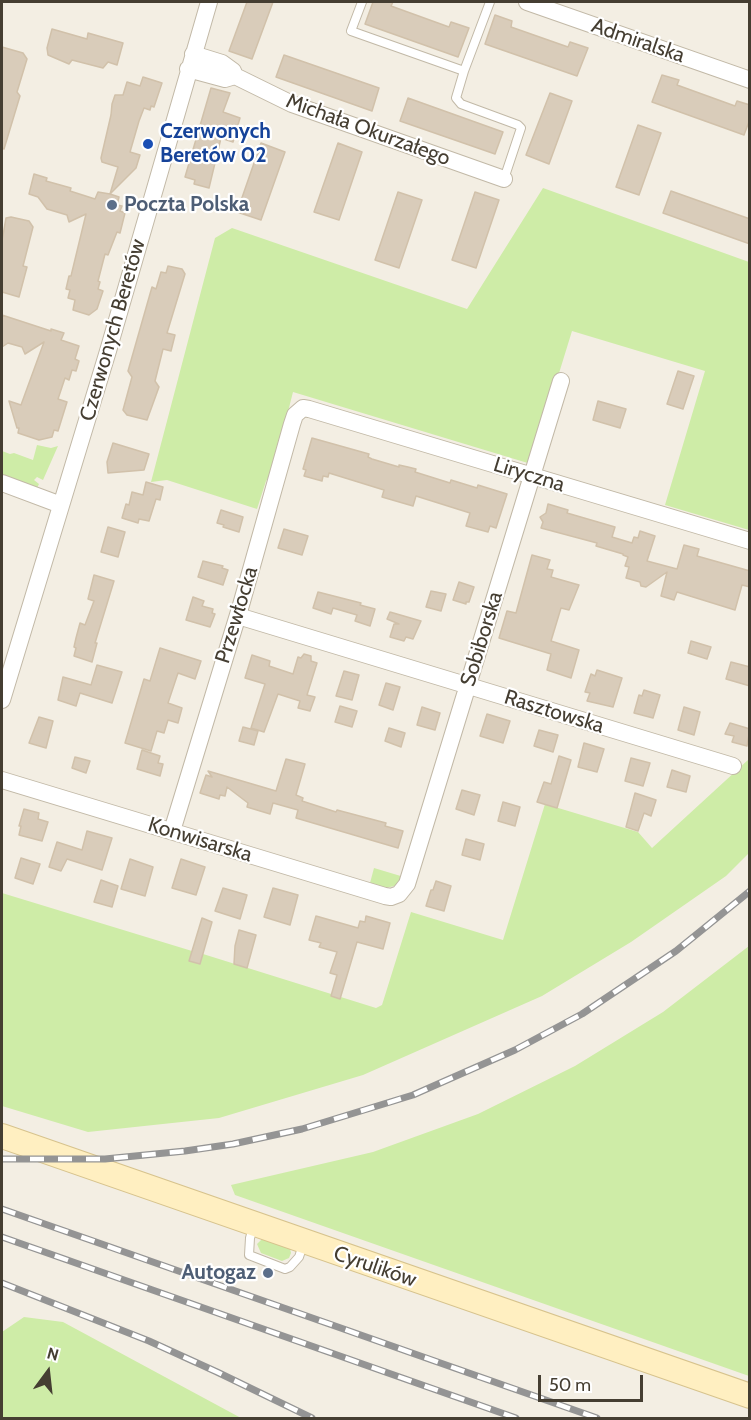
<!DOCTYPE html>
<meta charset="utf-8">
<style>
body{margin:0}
#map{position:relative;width:751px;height:1420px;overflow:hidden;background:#f3eee3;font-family:Cabin,sans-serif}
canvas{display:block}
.frame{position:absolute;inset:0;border:3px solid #453e32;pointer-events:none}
.north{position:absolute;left:18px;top:1342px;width:60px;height:60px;-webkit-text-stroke:4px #fff;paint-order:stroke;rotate:15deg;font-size:16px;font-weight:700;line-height:24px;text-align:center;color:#453e32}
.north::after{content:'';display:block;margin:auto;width:21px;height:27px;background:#453e32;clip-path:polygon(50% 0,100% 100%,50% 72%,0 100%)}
.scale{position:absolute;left:538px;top:1375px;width:105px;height:27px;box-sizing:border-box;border:3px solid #453e32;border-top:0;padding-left:8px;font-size:18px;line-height:21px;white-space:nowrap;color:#453e32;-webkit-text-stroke:4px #fff;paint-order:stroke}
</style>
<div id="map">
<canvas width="751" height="1420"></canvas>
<div class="frame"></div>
<div class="north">N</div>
<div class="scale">50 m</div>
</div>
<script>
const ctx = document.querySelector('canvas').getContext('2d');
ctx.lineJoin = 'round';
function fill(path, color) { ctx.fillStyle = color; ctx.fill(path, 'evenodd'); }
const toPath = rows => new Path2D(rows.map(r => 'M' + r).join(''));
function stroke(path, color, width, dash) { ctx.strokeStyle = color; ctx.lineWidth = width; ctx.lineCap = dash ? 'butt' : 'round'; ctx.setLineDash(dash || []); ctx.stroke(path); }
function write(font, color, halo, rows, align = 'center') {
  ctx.font = font + ' Cabin,sans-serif'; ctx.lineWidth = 4.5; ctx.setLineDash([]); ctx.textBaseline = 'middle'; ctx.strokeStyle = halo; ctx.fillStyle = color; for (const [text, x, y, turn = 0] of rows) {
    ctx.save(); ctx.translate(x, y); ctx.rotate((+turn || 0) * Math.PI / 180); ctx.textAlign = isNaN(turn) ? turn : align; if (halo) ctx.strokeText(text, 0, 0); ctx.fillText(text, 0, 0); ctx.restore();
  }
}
fill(toPath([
 [543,188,749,262,749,530,665,505,705,371,572,331,531,464,293,392,273,471,266,481,257,509,167,480,151,482,215,238,232,228,467,309],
 [37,445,51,448,58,446,43,480,37,477,34,480,39,484,36,490,2,478,2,451,10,454,14,453,33,460],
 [749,759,749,853,726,876,631,942,542,996,363,1075,219,1118,88,1132,2,1106,2,893,192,951,189,961,203,954,376,1008,382,1005,411,912,503,940,545,804,638,832,652,848],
 [374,868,404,877,398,885,386,888,370,883],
 [749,946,749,1376,235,1195,231,1185,373,1152,478,1114,575,1066,663,1012],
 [263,1238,289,1244,291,1253,289,1258,282,1261,261,1253,257,1244],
 [24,1317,63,1322,241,1418,2,1418,2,1332]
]), '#ceeca7');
const building = toPath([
 [247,2,273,2,252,59,229,51,247,2],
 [373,2,393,2,391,6,449,27,451,22,469,28,458,57,365,24,373,2],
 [495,15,512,21,511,27,568,47,570,42,588,48,577,76,485,44,495,15],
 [52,29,87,39,88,33,123,43,117,65,108,62,103,68,72,60,69,64,48,55,47,48,52,29],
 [2,47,23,53,27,59,17,92,20,96,4,149,2,148,2,47],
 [284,55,379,88,372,111,276,77,284,55],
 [662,75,679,80,677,85,735,106,737,101,750,105,750,119,744,135,652,102,662,75],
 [143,77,162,83,154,107,151,106,150,110,144,108,139,121,130,152,140,155,136,168,110,194,119,197,117,205,122,206,120,211,125,213,120,233,117,232,108,255,105,254,98,281,100,282,98,289,103,291,97,309,89,315,73,310,75,300,68,298,70,290,66,289,69,276,71,276,86,214,69,222,67,215,47,209,38,197,29,194,34,174,47,178,46,181,71,188,70,191,95,199,98,192,110,194,118,167,102,162,101,158,111,115,112,104,115,95,123,95,127,82,140,86,143,77],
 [211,88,230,93,223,112,240,118,233,142,221,138,209,188,194,184,195,180,185,177,211,88],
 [550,93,572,101,549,164,526,155,550,93],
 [408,98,503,132,495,154,400,121,408,98],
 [638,125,661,133,639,195,616,187,638,125],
 [261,143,285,152,261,220,237,212,261,143],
 [338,143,362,152,339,220,314,212,338,143],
 [671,191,750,219,750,244,663,213,671,191],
 [398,192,422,200,399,268,375,260,398,192],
 [475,192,499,200,476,268,452,260,475,192],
 [11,217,29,221,33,227,23,266,27,267,19,297,2,292,2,241,6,218,11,217],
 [168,266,182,269,185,274,167,333,175,335,171,351,163,349,155,381,159,387,147,420,127,415,123,410,132,377,128,371,152,287,156,289,161,272,166,273,168,266],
 [2,315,51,331,51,329,64,333,61,340,79,346,75,359,79,361,76,371,72,370,69,380,65,378,58,399,67,402,58,431,54,430,52,437,39,440,18,433,19,428,17,428,9,401,21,405,44,342,25,354,22,347,8,343,2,347,2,315],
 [678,371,694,376,683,409,667,404,678,371],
 [598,401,626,409,620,428,593,420,598,401],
 [312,438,369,454,368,457,372,459,399,467,399,465,408,467,416,469,415,472,450,483,451,480,477,488,478,485,507,494,496,528,490,526,488,532,466,526,470,513,416,496,413,506,382,497,384,490,329,473,328,477,323,476,322,481,304,476,306,470,303,469,312,438],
 [113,443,149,454,144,470,108,473,107,462,113,443],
 [146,482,163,487,160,500,156,499,149,521,139,519,138,523,122,518,126,504,129,505,132,492,143,495,146,482],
 [548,504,568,510,567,513,615,527,612,537,632,543,634,537,638,538,640,531,655,536,647,561,677,569,684,545,699,549,697,556,750,571,750,587,742,585,735,610,677,592,674,600,661,596,667,572,646,587,641,586,640,582,626,578,629,567,625,566,628,557,623,555,623,554,596,546,597,543,541,528,543,522,540,517,546,513,548,504],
 [221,510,243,517,239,532,223,527,224,525,217,523,221,510],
 [108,527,125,532,118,557,101,552,108,527],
 [284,529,308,536,302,555,278,548,284,529],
 [532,555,550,560,547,569,553,570,551,577,579,585,569,610,561,608,551,641,579,650,571,678,547,670,551,654,499,638,507,611,516,613,532,555],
 [203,561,223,566,222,568,228,570,223,585,198,577,203,561],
 [94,575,114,581,95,643,97,643,92,662,74,656,76,648,74,647,76,638,80,623,85,625,94,601,88,599,94,575],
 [459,582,474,587,469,602,466,602,466,604,453,600,459,582],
 [431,591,446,594,441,611,426,607,431,591],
 [318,592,361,603,360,605,375,609,370,626,355,621,357,615,333,608,331,614,313,608,318,592],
 [193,597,204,601,202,606,213,609,212,613,215,614,210,627,186,620,193,597],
 [390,612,421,621,413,639,406,637,404,641,390,637,394,624,399,624,387,619,390,612],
 [691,641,711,647,707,659,688,653,691,641],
 [160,648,201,661,195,679,178,673,168,703,182,708,178,723,168,720,164,733,157,731,151,751,125,743,144,679,150,681,160,648],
 [304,654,311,656,311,661,317,663,307,695,315,697,310,711,298,708,300,701,278,694,264,732,251,728,265,684,245,678,252,655,270,661,269,666,293,674,298,657,301,658,304,654],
 [731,662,750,667,750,686,726,679,731,662],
 [97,665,122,672,112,703,80,693,76,706,58,700,63,677,91,685,97,665],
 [597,670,622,678,613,707,587,701,590,693,585,692,591,674,595,676,597,670],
 [344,671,359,675,352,700,336,696,344,671],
 [386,683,400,687,393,710,379,705,386,683],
 [644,690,660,695,653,718,634,713,639,695,642,696,644,690],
 [340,706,357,711,352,727,335,722,340,706],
 [422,707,440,713,435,730,417,725,422,707],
 [684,707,700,712,694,735,678,730,684,707],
 [487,714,510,721,503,743,480,736,487,714],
 [39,717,53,721,46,748,29,743,39,717],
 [730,723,750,729,747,746,732,742,734,736,725,734,730,723],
 [243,727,258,731,254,745,239,741,243,727],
 [389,728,405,733,401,747,385,741,389,728],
 [539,730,558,735,553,752,534,746,539,730],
 [584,743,604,749,597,772,578,767,584,743],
 [142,750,160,756,158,763,163,764,160,776,137,769,142,750],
 [559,756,571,760,557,808,537,802,544,782,551,784,559,756],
 [75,757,90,761,86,773,72,768,75,757],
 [631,758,650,763,643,786,625,781,631,758],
 [286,759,305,764,296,795,303,798,302,801,336,812,337,810,386,823,385,826,403,831,398,848,296,818,298,810,273,803,270,814,247,807,248,803,227,787,225,796,220,795,219,799,200,793,206,775,212,777,208,771,276,791,286,759],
 [672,770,690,776,686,792,667,787,672,770],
 [462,790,480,795,474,815,456,809,462,790],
 [635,793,656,800,651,816,644,813,638,831,626,827,635,793],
 [503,802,520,807,515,826,498,821,503,802],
 [24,809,39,813,38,819,48,822,42,841,19,835,21,826,19,826,24,809],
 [87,831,112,838,102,870,67,859,61,871,49,867,57,842,82,850,87,831],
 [466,839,484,844,480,860,462,855,466,839],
 [21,858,40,864,33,884,15,878,21,858],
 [130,859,153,867,145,896,121,889,130,859],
 [181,859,205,867,196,895,172,888,181,859],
 [101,880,118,886,112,907,94,902,101,880],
 [436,881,451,886,444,911,426,906,431,890,433,890,436,881],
 [223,888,247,895,240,919,215,911,223,888],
 [273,888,298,895,290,925,264,917,273,888],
 [316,916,358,928,360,921,365,922,366,916,390,923,383,949,357,942,340,999,331,996,337,975,330,973,337,952,319,947,321,943,309,940,316,916],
 [202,918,212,922,200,964,189,961,202,918],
 [239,930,256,935,247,968,234,964,235,946,239,930]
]);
fill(building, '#d9ccba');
stroke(building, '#d1c1aa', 1.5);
const lane = toPath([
 [362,2,351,31,464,71],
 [490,2,464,71,456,98,461,104,518,125,521,128,504,179],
 [254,1225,250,1238,249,1255,285,1269,290,1267,299,1257,304,1242]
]);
const street = toPath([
 [527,2,750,80],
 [193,54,222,63,233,71,235,76,292,104,504,179],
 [188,69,225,79,235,76],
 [2,483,61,505],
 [238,616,733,766],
 [2,700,108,351,209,2],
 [2,780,385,896,391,897,399,894,407,884,561,381],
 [172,831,241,605,292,424,295,415,303,408,309,409,750,541]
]);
const secondary = toPath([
 [2,1136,750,1396]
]);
stroke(lane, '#c2b9a7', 10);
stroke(street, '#c2b9a7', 18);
stroke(secondary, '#d7c38d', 26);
stroke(lane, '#fff', 8);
stroke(street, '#fff', 16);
stroke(secondary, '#ffefc1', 24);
const rail = toPath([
 [2,1159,105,1159,185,1151,233,1144,302,1129,413,1095,515,1050,582,1014,676,951,750,891],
 [2,1209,597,1418],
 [2,1237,516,1418],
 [2,1283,149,1341,217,1372,312,1418]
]);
stroke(rail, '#949494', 7);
stroke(rail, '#fff', 4.5, [14]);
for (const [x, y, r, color] of [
 [148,144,6,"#1a4fb4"],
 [112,205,6,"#5c6f8a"],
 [268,1273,6,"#5c6f8a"]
]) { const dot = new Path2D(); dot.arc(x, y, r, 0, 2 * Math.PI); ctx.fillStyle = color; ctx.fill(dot); stroke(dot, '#fff', 2); }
write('21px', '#453e32', '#fff', [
 ["Admiralska",638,41,19],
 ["Michała Okurzałego",368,130,20],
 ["Czerwonych Beretów",113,330,-74],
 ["Liryczna",529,475,17],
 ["Przewłocka",237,615,-73],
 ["Sobiborska",482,639,-73],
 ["Rasztowska",554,712,17],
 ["Konwisarska",200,840,17],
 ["Cyrulików",375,1267,19]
]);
write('bold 21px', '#164399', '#fff', [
 ["Czerwonych",160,132],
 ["Beretów 02",160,156]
], 'left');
write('bold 21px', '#4e5e75', '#fff', [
 ["Poczta Polska",124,205],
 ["Autogaz",256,1273,"right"]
], 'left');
</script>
